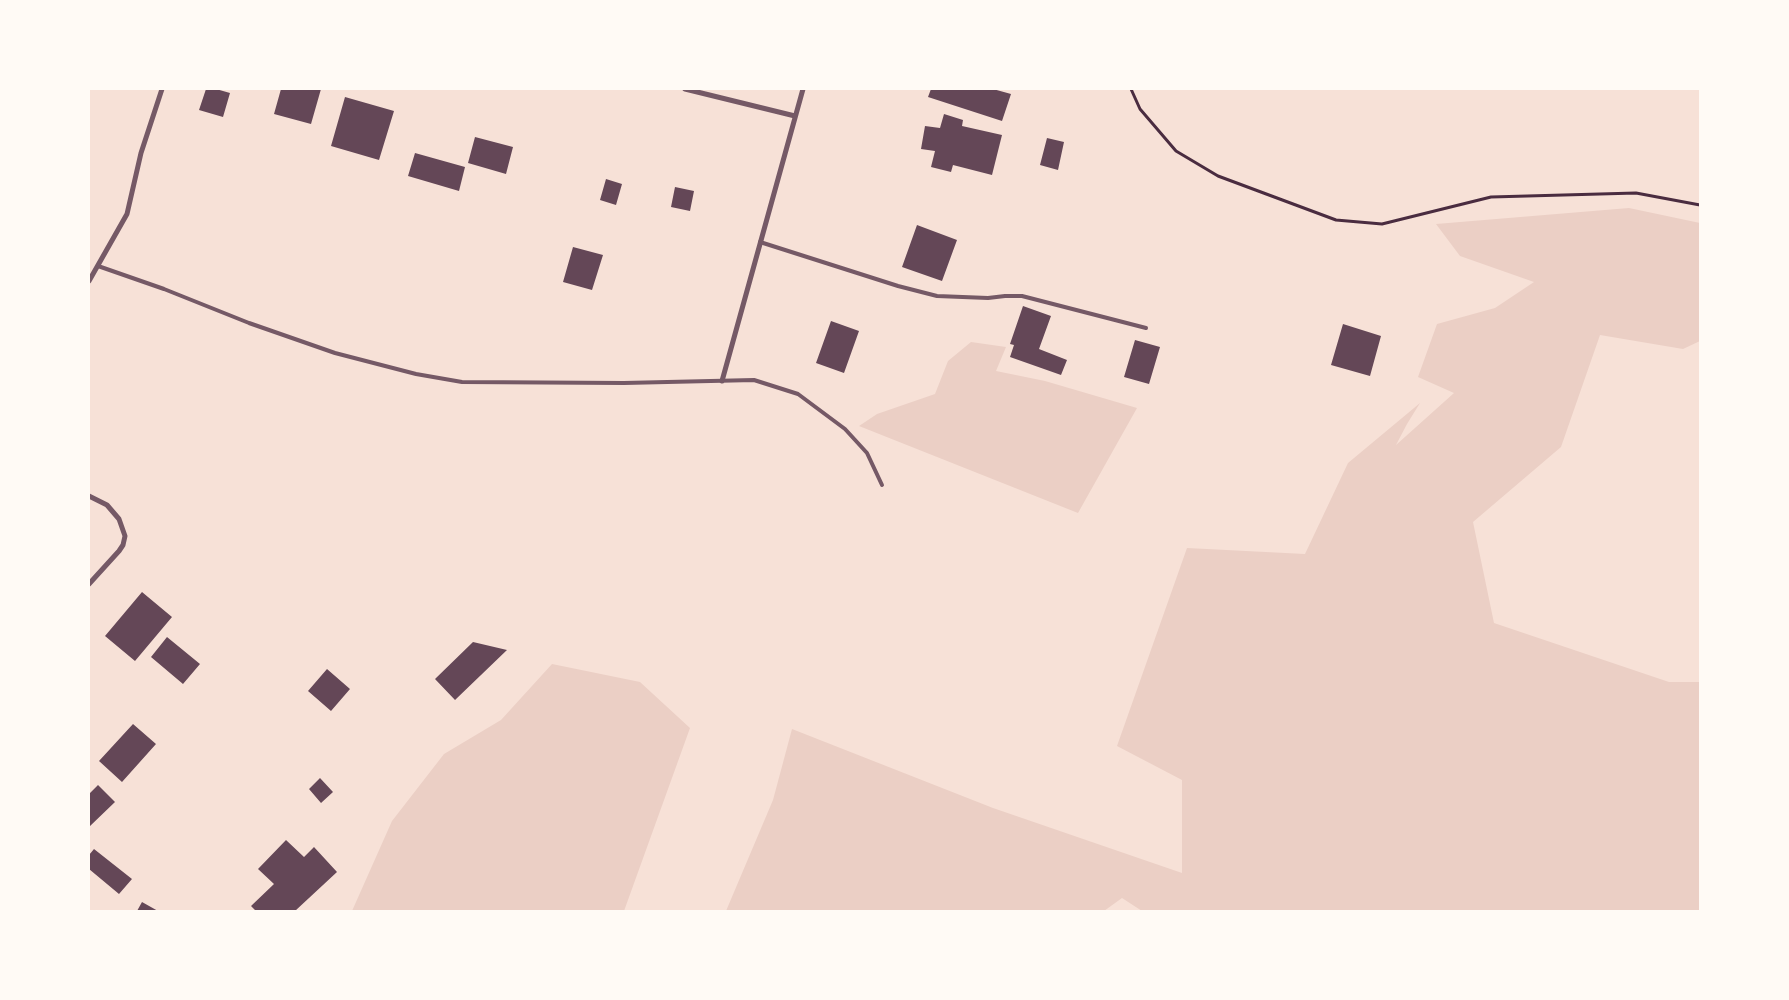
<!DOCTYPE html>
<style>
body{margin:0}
#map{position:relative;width:1789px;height:1000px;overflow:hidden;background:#f7e1d7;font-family:Barlow,sans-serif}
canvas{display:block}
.frame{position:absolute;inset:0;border:90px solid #fffaf5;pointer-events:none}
</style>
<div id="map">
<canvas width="1789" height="1000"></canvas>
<div class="frame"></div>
</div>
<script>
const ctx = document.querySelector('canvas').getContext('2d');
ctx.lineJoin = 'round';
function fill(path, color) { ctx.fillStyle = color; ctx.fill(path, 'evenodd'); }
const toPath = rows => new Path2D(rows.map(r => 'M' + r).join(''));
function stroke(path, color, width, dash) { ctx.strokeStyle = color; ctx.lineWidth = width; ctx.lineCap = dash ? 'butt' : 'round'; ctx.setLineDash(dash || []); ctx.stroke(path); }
fill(toPath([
 [1629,208,1700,223,1700,341,1683,349,1600,335,1561,447,1473,522,1494,623,1669,682,1700,682,1700,911,1142,911,1122,898,1104,911,726,911,773,800,792,729,993,808,1182,873,1182,780,1117,746,1187,548,1305,554,1348,463,1420,403,1407,424,1396,445,1454,393,1418,377,1437,324,1495,308,1534,282,1460,256,1436,224],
 [971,342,1006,347,996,371,1045,381,1137,408,1078,513,859,426,877,414,935,394,948,361],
 [552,664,640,682,690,728,624,911,352,911,392,821,444,754,501,720]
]), '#ebcfc5');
fill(toPath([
 [206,89,216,89,230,93,223,117,199,110],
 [281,89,321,89,311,124,274,114],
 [931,89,993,89,1011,94,1002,121,928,97],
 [345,97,394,111,379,160,331,146],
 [944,114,963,120,962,126,1002,135,992,175,953,165,951,172,931,167,935,151,921,149,925,126,940,128],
 [475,137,513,147,506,174,468,163],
 [1047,138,1064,142,1058,170,1040,165],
 [415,153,465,167,459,191,408,176],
 [606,179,622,184,616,205,600,200],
 [675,187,694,191,690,211,671,207],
 [917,225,957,240,942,281,902,267],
 [573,247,603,255,592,290,563,282],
 [1023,306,1051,316,1039,349,1067,360,1061,375,1010,357,1014,345,1010,344],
 [831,321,859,331,844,373,816,363],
 [1343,324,1381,336,1370,376,1331,365],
 [1135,340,1160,347,1149,384,1124,377],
 [142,592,172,617,135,661,105,636],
 [167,637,200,664,183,684,151,657],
 [473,642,507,650,455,700,435,679],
 [327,669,350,689,331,711,308,691],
 [133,724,156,744,122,782,99,761],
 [320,778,333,792,321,803,309,789],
 [98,785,115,802,89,827,89,794],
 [286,840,304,857,314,847,337,872,295,911,256,911,251,906,274,884,258,869],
 [94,849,132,879,119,894,89,869,89,855],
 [142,902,158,911,137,911]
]), '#644757');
stroke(toPath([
 [1131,89,1140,109,1176,151,1218,176,1336,220,1382,224,1491,197,1636,193,1700,205]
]), '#4a2c40', 3);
stroke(toPath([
 [760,242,898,286,937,296,988,298,1005,296,1022,296,1146,328],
 [98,266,164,289,249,323,335,353,416,374,462,382,624,383,754,380,798,394,845,429,867,453,882,485]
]), '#755966', 4);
stroke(toPath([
 [685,89,795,116],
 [89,281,127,214,141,153,162,89],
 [722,381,803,89],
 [89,496,107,505,119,519,125,536,123,545,119,551,89,584]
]), '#755966', 5);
</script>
